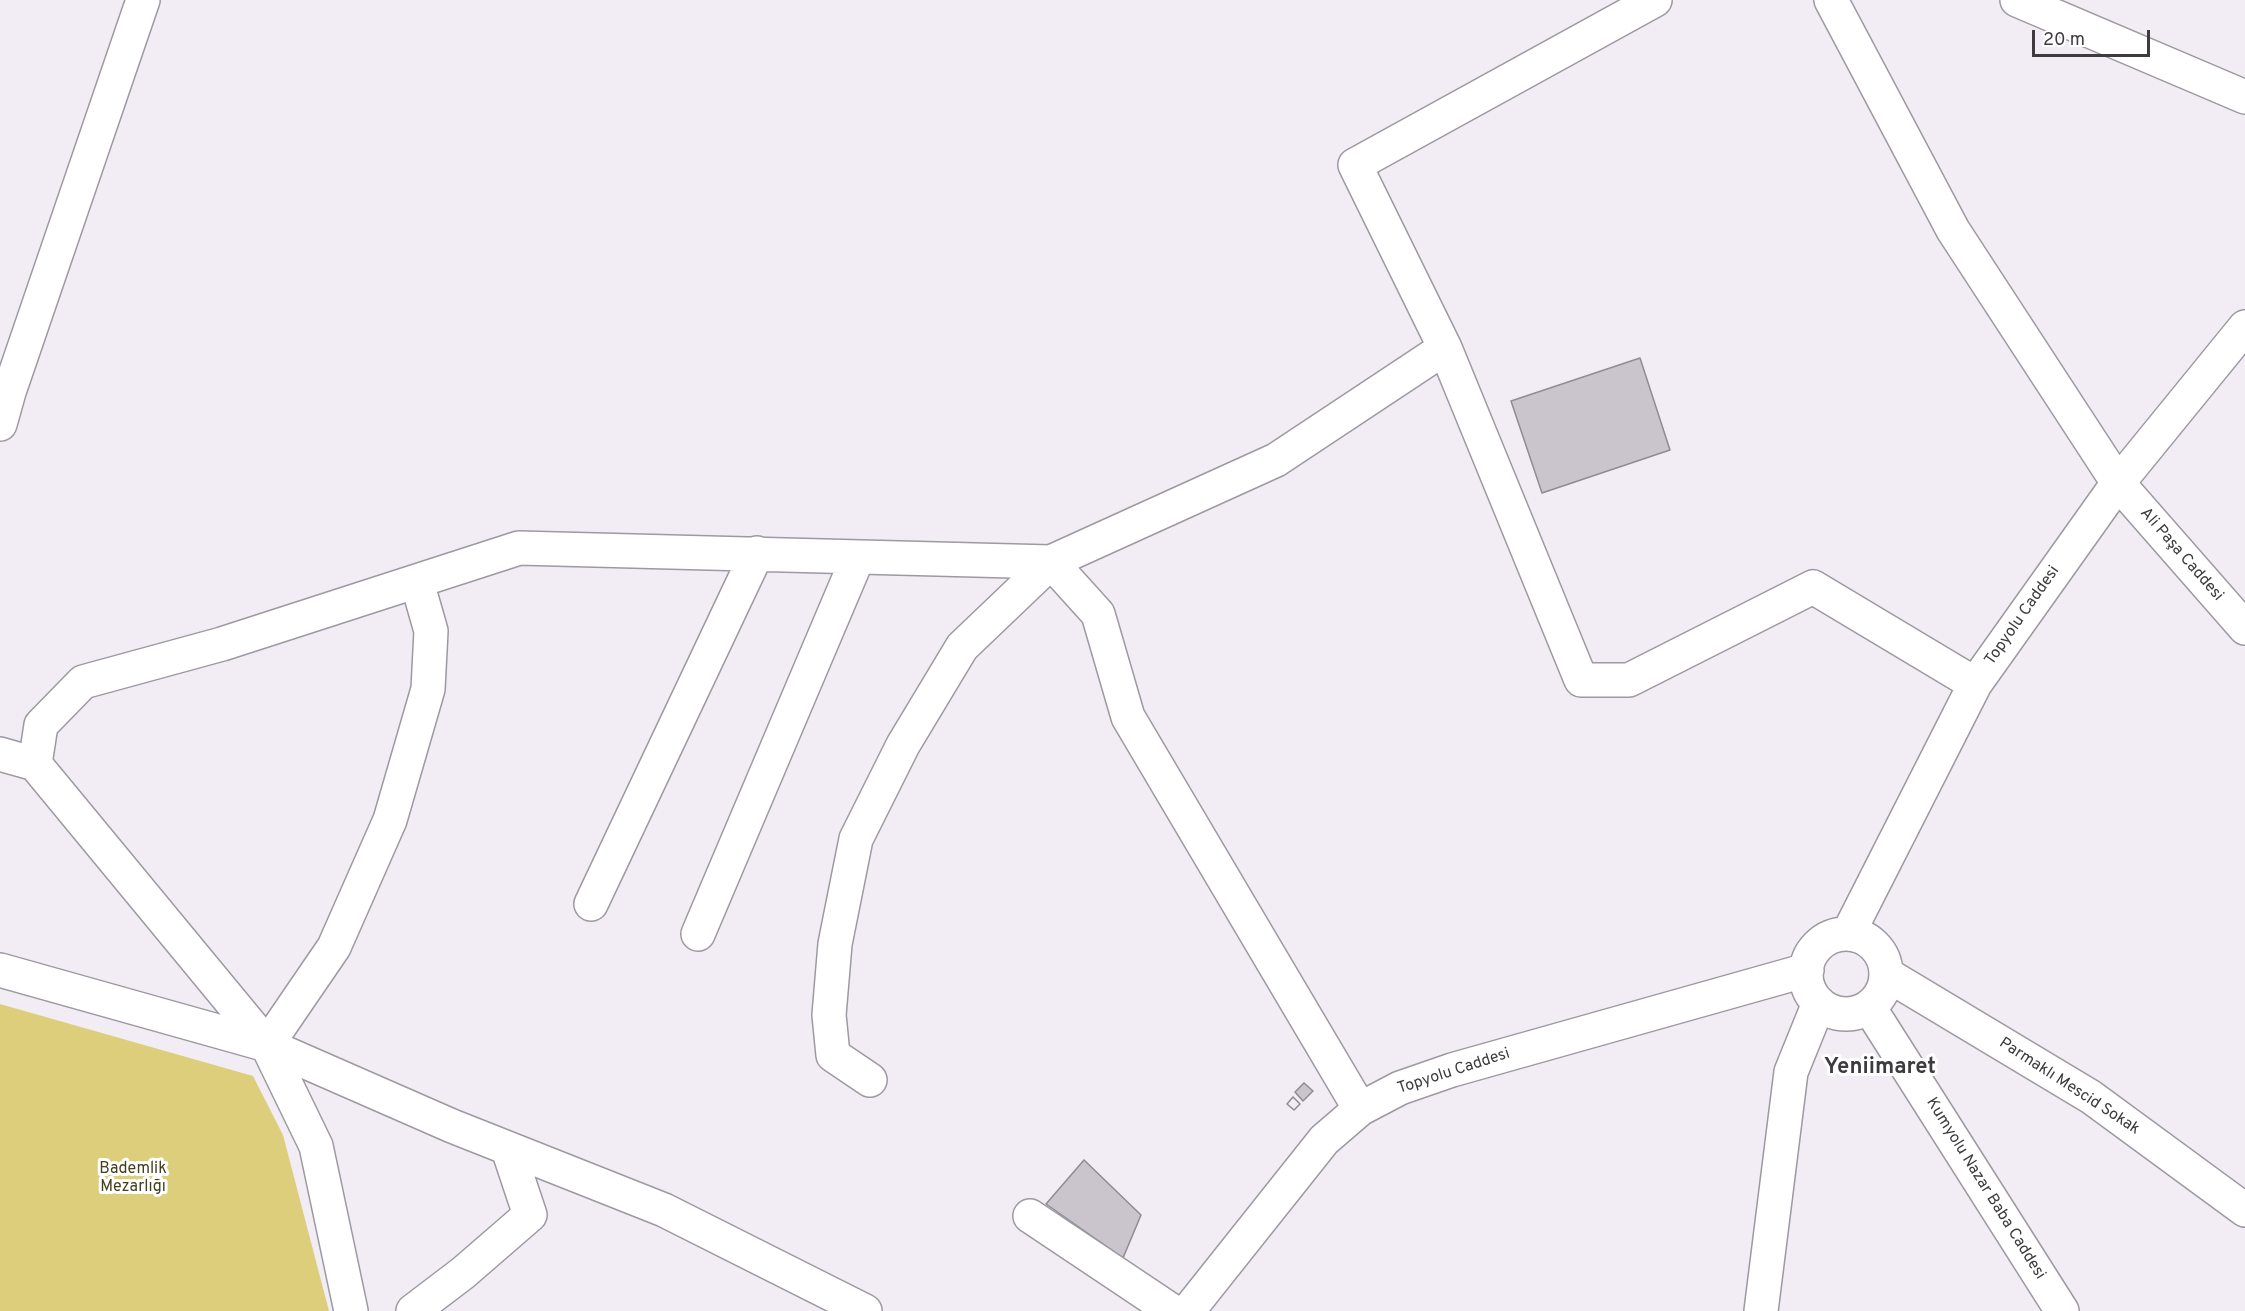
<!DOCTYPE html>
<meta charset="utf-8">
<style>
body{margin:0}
#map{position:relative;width:2245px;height:1311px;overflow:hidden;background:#f2edf5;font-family:Overpass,sans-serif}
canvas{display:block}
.scale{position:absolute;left:2032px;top:30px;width:118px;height:27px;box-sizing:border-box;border:3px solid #3d3b3e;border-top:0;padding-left:8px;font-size:18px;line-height:21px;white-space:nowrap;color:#3d3b3e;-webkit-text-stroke:4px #fff;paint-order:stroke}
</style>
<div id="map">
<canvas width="2245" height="1311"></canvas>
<div class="scale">20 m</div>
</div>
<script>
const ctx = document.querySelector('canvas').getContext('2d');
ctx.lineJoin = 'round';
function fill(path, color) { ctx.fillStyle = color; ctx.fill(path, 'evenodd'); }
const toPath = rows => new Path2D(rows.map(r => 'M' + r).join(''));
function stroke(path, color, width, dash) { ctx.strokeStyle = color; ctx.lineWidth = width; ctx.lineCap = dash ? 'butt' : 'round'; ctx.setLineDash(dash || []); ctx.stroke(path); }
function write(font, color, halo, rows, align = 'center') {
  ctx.font = font + ' Overpass,sans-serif'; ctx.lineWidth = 6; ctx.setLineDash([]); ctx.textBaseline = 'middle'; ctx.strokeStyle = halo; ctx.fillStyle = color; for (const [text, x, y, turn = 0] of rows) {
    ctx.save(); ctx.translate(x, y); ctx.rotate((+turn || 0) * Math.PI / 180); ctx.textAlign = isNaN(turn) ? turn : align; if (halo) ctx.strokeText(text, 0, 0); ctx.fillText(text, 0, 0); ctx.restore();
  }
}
fill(toPath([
 [0,1004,253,1076,283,1135,329,1311,0,1311]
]), '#ddce7c');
const building = toPath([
 [1640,358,1670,450,1542,493,1511,401,1640,358],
 [1304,1083,1313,1091,1303,1101,1295,1092,1304,1083],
 [1293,1097,1300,1104,1294,1110,1287,1104,1293,1097],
 [1293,1097,1300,1104,1294,1110,1287,1104,1293,1097],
 [1084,1160,1141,1215,1123,1258,1046,1204,1084,1160]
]);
fill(building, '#cac5cd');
stroke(building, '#8f8b92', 1.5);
const minor = toPath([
 [1655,0,1355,165,1445,348,1581,680,1629,680,1813,587,1975,684],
 [1831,0,1953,230,2118,483,2245,628],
 [2017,0,2245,97],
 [0,389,9,392,0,424],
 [9,392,143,0],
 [0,754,35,764,267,1045,0,970],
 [35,764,41,725,83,682,222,644,519,548,1051,562],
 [591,904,757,553],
 [698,934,858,557],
 [1848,934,1975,684,2118,483,2245,327],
 '1806 974a40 40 0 1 1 80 0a40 40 0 1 1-80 0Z',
 [1886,974,2091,1097,2245,1210],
 [1869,1007,2062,1311],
 [267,1045,334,947,390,820,428,689,431,631,417,582],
 [870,1080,833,1055,829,1015,835,944,856,839,903,745,962,647,1051,562],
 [1360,1109,1128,717,1098,614,1051,562,1276,460,1445,348],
 [1030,1216,1172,1311],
 [351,1311,316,1146,267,1045,452,1126,664,1210,865,1311],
 [413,1311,463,1273,530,1215,508,1149],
 [1188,1311,1324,1140,1360,1109,1400,1088,1452,1070,1807,970],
 [1761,1311,1791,1072,1819,1003]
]);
stroke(minor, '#9d99a0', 36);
stroke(minor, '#fff', 33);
write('16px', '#3d3b3e', '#fff', [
 ["Ali Paşa Caddesi",2181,555,49],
 ["Topyolu Caddesi",2023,616,-55],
 ["Topyolu Caddesi",1454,1072,-18],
 ["Parmaklı Mescid Sokak",2069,1087,33],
 ["Kumyolu Nazar Baba Caddesi",1985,1189,58]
]);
write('16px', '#443e19', '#fff', [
 ["Bademlik",133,1170],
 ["Mezarlığı",133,1188]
]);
write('bold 22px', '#3d3b3e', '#fff', [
 ["Yeniimaret",1880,1069]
]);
</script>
